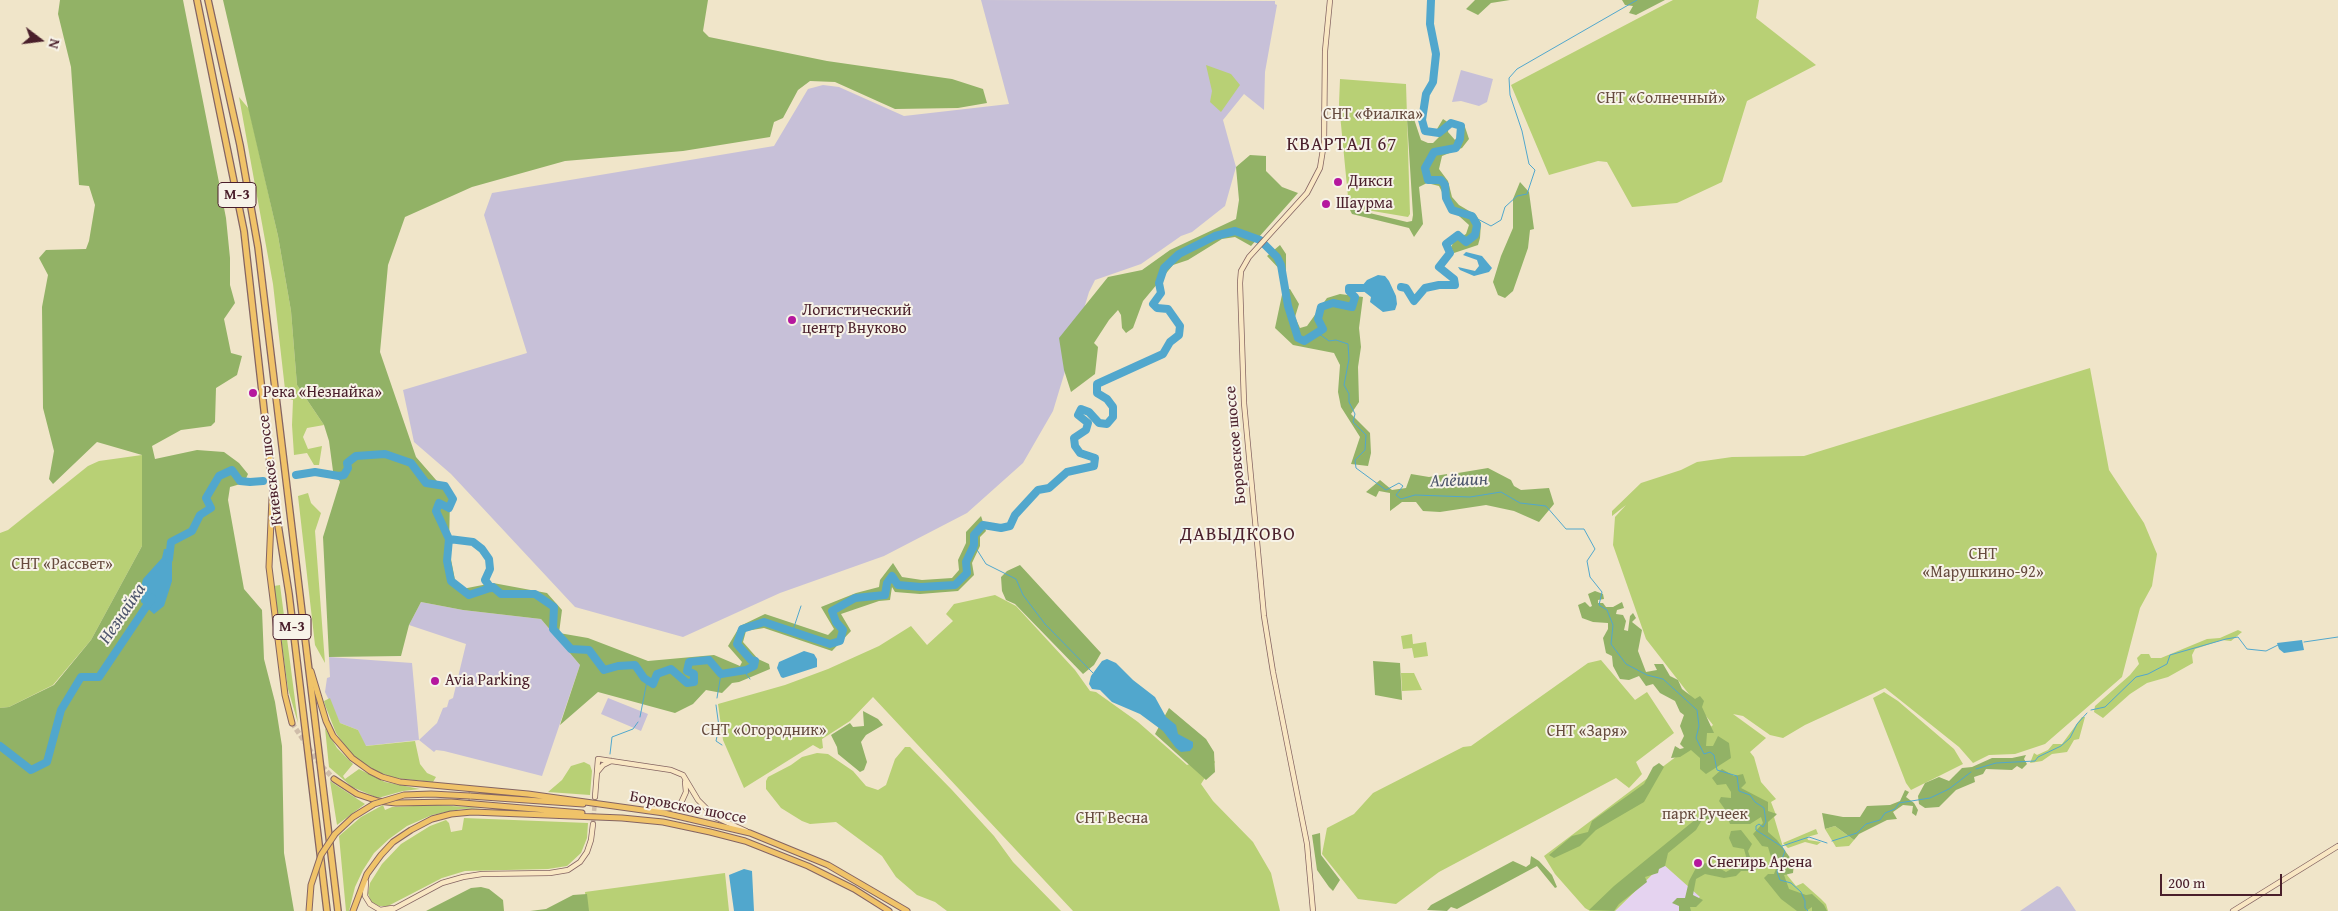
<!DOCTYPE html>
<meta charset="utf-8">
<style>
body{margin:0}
#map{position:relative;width:2338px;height:911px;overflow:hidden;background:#f0e5c9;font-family:"Gentium Book Plus",serif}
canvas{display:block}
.north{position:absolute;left:15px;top:15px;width:50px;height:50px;-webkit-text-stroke:4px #f7f3e8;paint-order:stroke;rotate:105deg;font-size:14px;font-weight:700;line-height:20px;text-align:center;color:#4a1f2b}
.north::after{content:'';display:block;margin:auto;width:18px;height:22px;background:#4a1f2b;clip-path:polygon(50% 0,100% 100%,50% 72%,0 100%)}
.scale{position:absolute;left:2160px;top:874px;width:122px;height:22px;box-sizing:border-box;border:2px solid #4a1f2b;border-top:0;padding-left:6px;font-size:15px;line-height:18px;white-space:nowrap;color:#4a1f2b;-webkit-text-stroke:4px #f7f3e8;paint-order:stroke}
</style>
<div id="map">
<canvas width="2338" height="911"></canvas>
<div class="north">N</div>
<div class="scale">200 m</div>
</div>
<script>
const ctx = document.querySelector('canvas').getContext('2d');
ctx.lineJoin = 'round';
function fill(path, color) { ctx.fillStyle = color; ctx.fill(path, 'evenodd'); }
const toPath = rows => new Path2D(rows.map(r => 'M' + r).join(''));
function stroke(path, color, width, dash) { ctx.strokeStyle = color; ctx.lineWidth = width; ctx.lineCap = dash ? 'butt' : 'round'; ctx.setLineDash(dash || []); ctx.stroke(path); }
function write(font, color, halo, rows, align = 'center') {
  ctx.font = font + ' "Gentium Book Plus",serif'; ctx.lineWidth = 4; ctx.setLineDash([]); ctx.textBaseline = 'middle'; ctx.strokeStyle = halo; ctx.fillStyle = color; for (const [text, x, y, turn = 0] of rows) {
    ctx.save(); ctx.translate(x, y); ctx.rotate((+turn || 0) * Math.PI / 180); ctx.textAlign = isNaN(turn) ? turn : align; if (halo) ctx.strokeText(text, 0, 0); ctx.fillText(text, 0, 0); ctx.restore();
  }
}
fill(toPath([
 [1663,864,1701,897,1683,911,1615,911]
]), '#e5d3f0');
fill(toPath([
 [981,0,1275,1,1275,4,1277,5,1265,72,1264,110,1244,94,1223,120,1236,167,1225,206,1192,232,1181,236,1141,264,1095,280,1089,292,1053,411,1023,463,967,513,884,556,780,593,683,637,575,607,451,474,414,442,403,390,527,353,484,215,492,193,774,146,808,89,823,85,839,87,904,116,1009,104],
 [1461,70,1493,79,1487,102,1479,106,1461,101,1452,102],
 [421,602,463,610,541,619,580,665,542,776,444,751,436,750,434,752,419,740,365,746,358,730,340,723,325,692,327,678,330,677,329,657,412,663,419,740,437,723,443,708,447,707,449,700,453,698,466,644,409,625],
 [608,698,648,714,641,731,601,714],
 [2057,886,2060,887,2076,911,2020,911]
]), '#c7c0d8');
fill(toPath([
 [1673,0,1759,0,1756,18,1816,65,1747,101,1722,182,1677,203,1632,207,1607,162,1598,161,1549,175,1511,85],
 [1206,65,1231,74,1240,85,1221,112,1210,102,1212,91],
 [1340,79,1406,84,1410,214,1408,217,1349,207,1339,104],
 [239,97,249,109,278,236,291,311,297,385,324,425,307,428,303,437,308,449,322,446,319,465,314,465,307,453,294,455,292,425,293,400,286,398,273,284],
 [2090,368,2109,470,2144,523,2157,554,2152,586,2140,608,2122,677,2045,744,2015,754,1989,755,1973,763,1959,747,1885,688,1805,725,1783,738,1770,735,1743,716,1733,714,1766,738,1750,752,1754,757,1761,782,1776,799,1771,802,1776,815,1774,817,1789,867,1787,875,1796,886,1803,883,1821,899,1826,904,1828,911,1683,911,1700,897,1663,864,1615,911,1590,911,1585,908,1555,874,1544,856,1677,756,1713,725,1646,639,1613,545,1615,517,1626,505,1612,516,1612,511,1641,483,1681,470,1697,462,1732,457,1804,456],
 [142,455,142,546,91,640,53,685,9,707,0,708,0,533,8,530,88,466,99,461],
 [308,493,311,503,321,513,315,531,325,663,315,645,298,496],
 [280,585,298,723,288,689,274,586],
 [995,595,1016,606,1075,670,1090,691,1096,692,1138,722,1187,765,1210,756,1215,762,1201,784,1213,801,1253,842,1271,873,1280,911,1073,911,873,697,850,721,822,739,823,748,820,749,813,745,744,788,723,740,718,704,785,685,828,669,879,646,911,626,927,645,953,621,946,614,954,604],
 [2238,630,2242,632,2231,641,2222,640,2195,649,2192,655,2193,663,2168,677,2147,683,2130,694,2103,718,2094,712,2095,706,2130,675,2139,664,2137,658,2141,654,2149,654,2151,658,2161,658,2207,639,2220,638],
 [1412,634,1413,644,1426,642,1428,656,1414,658,1412,648,1403,649,1401,636],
 [1601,660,1635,700,1647,692,1674,733,1636,762,1642,774,1629,788,1616,778,1439,872,1396,904,1358,899,1322,854,1327,828,1354,814,1373,793,1463,747,1471,746,1588,663],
 [1401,673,1414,673,1422,690,1402,691],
 [1884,692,1898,701,1954,749,1963,764,1911,790,1906,783,1873,698],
 [330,698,340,723,358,730,366,746,415,741,420,764,427,773,436,777,433,782,395,778,375,771,362,763,349,752,336,733,325,705,324,701],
 [2082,717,2085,717,2079,739,2074,740,2067,752,2052,754,2042,761,2030,763,2034,753,2037,755,2048,750,2053,744,2062,744],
 [325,728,337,748,353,764,343,776,345,779,359,769,385,782,420,789,403,791,378,798,352,787,329,767],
 [905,747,910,747,952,790,994,836,1013,862,1061,911,947,911,935,902,917,895,896,877,882,856,836,822,810,824,802,821,781,808,766,789,766,781,768,777,791,765,802,757,817,753,828,754,853,771,866,786,878,790,886,785,895,759],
 [584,762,590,765,592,771,590,795,548,792,562,780,571,766],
 [330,781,365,804,337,825],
 [383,805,385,810,392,807,436,805,482,808,461,809,432,815,407,826,389,839,374,853,363,870,355,887,349,911,346,911,339,836,361,817],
 [464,818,588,823,587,838,581,853,567,866,548,869,465,871,442,878,388,906,379,906,371,902,368,893,370,883,382,864,401,844,430,826,446,820,449,823,451,832,462,830],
 [1835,826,1854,840,1849,846,1836,847,1825,829],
 [1816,829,1818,834,1807,837,1808,840,1821,842,1817,845,1805,842,1788,848,1783,843],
 [725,873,729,911,587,911,585,892]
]), '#b8d075');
fill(toPath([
 [60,0,183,0,226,218,230,258,230,285,235,303,224,319,231,353,242,356,237,375,216,388,215,422,211,426,181,430,152,446,155,459,197,450,224,452,239,463,248,474,244,483,230,487,228,500,244,589,262,610,264,659,275,702,282,746,284,853,294,911,0,911,0,708,9,707,54,685,91,640,142,546,142,455,97,442,53,484,49,479,54,451,43,408,42,307,48,275,39,258,46,250,86,249,89,241,95,205,89,186,79,185,71,67,58,14],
 [223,0,708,0,703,31,709,37,827,61,952,79,983,89,987,103,958,108,895,109,835,82,810,81,798,90,783,118,774,122,770,137,683,151,565,161,472,187,405,217,388,265,380,352,416,457,450,496,449,549,457,590,493,583,547,593,562,610,559,633,588,638,648,661,714,655,740,666,742,662,728,646,740,626,765,614,828,635,834,629,821,607,856,593,879,587,880,580,893,563,902,577,922,580,952,578,959,570,958,560,966,543,966,532,981,516,986,531,980,537,980,546,972,563,974,575,958,591,920,594,895,592,892,587,890,600,879,601,841,614,851,631,832,651,764,628,746,631,743,642,758,659,769,664,770,669,739,682,732,683,722,693,706,690,693,704,675,713,598,692,560,725,580,665,541,619,463,610,421,602,409,625,401,656,329,657,323,537,340,482,333,471,329,441,324,425,297,385,291,311,278,236],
 [1475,0,1510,0,1491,3,1478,15,1466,9],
 [1622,0,1665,0,1636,15,1629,13,1633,6,1625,5],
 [1407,119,1414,119,1421,140,1428,143,1433,143,1439,137,1437,129,1443,119,1449,123,1448,132,1455,140,1463,131,1464,124,1469,139,1462,148,1442,156,1439,169,1448,181,1452,197,1459,205,1476,215,1481,223,1480,238,1478,245,1454,253,1451,247,1454,241,1466,234,1469,225,1450,208,1439,186,1427,183,1419,187,1423,224,1414,237,1409,228,1352,214,1350,210,1353,209,1407,222,1412,221,1413,215],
 [1250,155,1266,156,1266,171,1282,187,1298,193,1251,246,1235,237,1222,239,1188,260,1173,265,1143,301,1133,328,1126,333,1122,328,1121,315,1118,310,1109,320,1094,343,1098,347,1095,374,1071,392,1064,370,1059,338,1108,277,1142,270,1170,250,1236,219,1239,200,1236,167],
 [1520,182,1529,192,1534,229,1530,230,1528,248,1513,291,1505,298,1498,295,1493,282,1501,256,1513,228,1513,199],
 [1280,245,1286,254,1286,276,1267,256],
 [1290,289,1299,304,1295,317,1300,328,1307,326,1327,298,1340,294,1363,297,1359,328,1361,347,1358,367,1359,402,1351,414,1370,433,1371,453,1368,466,1351,464,1360,437,1341,407,1338,392,1340,365,1334,353,1293,345,1275,328,1283,290],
 [1488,468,1511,480,1514,486,1521,490,1549,488,1554,504,1539,522,1514,511,1486,505,1440,512,1423,511,1416,502,1402,502,1390,511,1390,493,1379,491,1376,497,1366,492,1380,480,1392,490,1406,488,1411,474,1429,477,1447,474,1448,484,1455,485,1458,473],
 [1020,565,1101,653,1094,665,1083,674,1015,604,1006,600,1002,591,1001,577,1007,571],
 [1595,591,1603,594,1604,599,1598,600,1598,603,1603,603,1606,607,1613,607,1622,602,1624,608,1617,610,1616,614,1623,615,1626,621,1624,630,1628,631,1630,616,1633,613,1636,618,1632,622,1642,630,1638,651,1646,672,1657,670,1654,664,1663,664,1670,676,1678,680,1682,689,1695,699,1700,696,1704,701,1702,707,1714,733,1707,733,1706,746,1713,746,1718,736,1729,743,1731,758,1706,774,1700,769,1700,758,1691,750,1680,757,1671,758,1675,746,1680,749,1684,748,1680,744,1684,736,1680,726,1684,715,1680,712,1675,701,1660,693,1653,684,1646,686,1639,676,1629,680,1620,679,1613,666,1612,656,1606,653,1603,638,1608,629,1608,623,1593,622,1582,618,1578,605,1585,602,1590,607,1592,606,1588,594],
 [1373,661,1400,663,1402,700,1375,695],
 [1169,708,1206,739,1214,752,1215,772,1206,780,1155,734],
 [863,711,878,719,883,725,866,735,861,742,867,762,864,770,860,772,838,754,837,747,831,735,850,723,853,727,864,726],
 [2026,755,2024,759,2027,764,2022,769,2017,766,2012,770,1986,769,1983,774,1974,777,1975,782,1956,790,1939,807,1925,808,1919,804,1918,796,1925,783,1939,777,1949,781,1962,768,1972,767,1992,758,2012,758],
 [1659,763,1664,767,1644,802,1596,830,1580,846,1554,858,1549,855,1572,836,1588,832,1592,821,1644,784,1653,767],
 [1722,769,1734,776,1743,774,1746,783,1741,788,1768,802,1768,811,1777,814,1768,822,1768,832,1777,840,1794,863,1793,873,1784,875,1789,889,1806,895,1812,894,1824,905,1827,911,1812,911,1812,907,1806,911,1797,911,1781,899,1764,878,1768,874,1774,874,1777,866,1776,855,1771,857,1768,847,1762,846,1753,834,1763,823,1761,817,1750,824,1730,824,1724,808,1719,801,1721,797,1731,798,1731,792,1726,784,1717,785,1712,778],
 [1905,790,1909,792,1906,797,1914,803,1918,810,1916,816,1912,813,1913,806,1903,805,1893,812,1897,819,1887,820,1859,834,1854,840,1835,826,1825,829,1822,813,1843,817,1860,817,1867,806,1890,805,1900,801],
 [1707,810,1711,812,1709,819,1702,820,1696,830,1668,853,1665,866,1659,869,1658,873,1645,877,1647,882,1619,904,1614,911,1589,910,1614,886],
 [1741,830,1752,844,1748,851,1750,857,1760,859,1763,867,1752,871,1741,871,1736,876,1724,878,1705,874,1696,879,1693,895,1703,900,1696,907,1690,907,1691,911,1679,911,1679,906,1672,903,1677,898,1685,898,1689,881,1697,866,1709,862,1726,872,1733,868,1735,863,1741,859,1747,860,1744,849,1733,847,1729,838,1731,831],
 [1320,833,1321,855,1340,880,1333,891,1329,887,1317,870,1312,835],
 [1531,856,1539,861,1552,875,1557,887,1555,888,1537,866,1457,909,1451,907,1447,911,1427,910,1431,905,1513,861,1526,867,1530,864],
 [481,887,489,889,503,900,504,911,426,911,471,888],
 [587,894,589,911,530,911,546,909,573,895]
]), '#92b266');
fill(toPath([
 [1466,252,1482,256,1492,268,1489,272,1474,276,1460,270,1458,267,1475,271,1479,266,1477,260,1463,255],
 [1378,275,1385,276,1389,281,1396,296,1397,304,1395,310,1383,312,1370,302,1371,297,1362,290,1355,290,1357,285,1362,286,1367,280],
 [164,549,172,549,172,581,164,606,154,614,141,602,140,591,143,579,162,558],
 [2302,640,2304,650,2284,653,2279,649,2277,643],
 [804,651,814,654,817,659,817,667,783,678,781,677,777,668,779,662],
 [1107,659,1116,663,1133,680,1155,697,1166,717,1176,725,1178,734,1193,742,1193,747,1190,751,1181,752,1176,748,1163,731,1140,714,1112,702,1100,690,1092,689,1089,684,1091,676,1102,661],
 [744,869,752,871,754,911,734,911,729,875]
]), '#51a7cd');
stroke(toPath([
 [1472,216,1491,226,1501,220,1505,207,1517,196,1527,194,1535,170,1529,164,1522,131,1510,95,1509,78,1517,69,1637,0],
 [1318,333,1329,341,1336,340,1348,344,1349,359,1344,385,1349,394,1349,402,1355,414,1353,422,1366,435,1365,450,1355,460,1356,468,1386,490,1399,483,1403,486,1396,495,1401,499,1415,495,1470,497,1501,492,1520,503,1546,506,1566,529,1584,529,1595,549,1587,561,1590,577,1602,592,1599,605,1607,610,1613,625,1611,644,1626,664,1647,675,1663,679,1697,710,1699,726,1696,738,1704,754,1710,752,1714,755,1717,770,1737,776,1739,791,1750,795,1755,802,1764,808,1766,822,1763,827,1759,824,1756,826,1756,830,1781,846,1785,851,1777,872,1780,880,1791,883,1801,892,1805,901,1805,908,1808,911],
 [974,545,986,564,1016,579,1023,595,1045,624,1093,673],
 [793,630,801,606],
 [2304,642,2338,637],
 [743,670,750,679],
 [717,698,721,674],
 [716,705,719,727,716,741,722,745],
 [2091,710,2105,707,2136,677,2148,674,2167,664,2170,655,2226,639,2238,637,2247,649,2266,651,2278,645],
 [640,717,647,681],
 [610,754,612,737,633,729,638,722],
 [1976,769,1996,763,2035,761,2038,757,2061,746,2070,738,2077,724,2087,713],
 [1832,841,1857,833,1866,824,1880,820,1885,813,1895,809,1899,803,1930,798,1949,789,1971,772],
 [1782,846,1809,837,1827,843]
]), '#51a7cd', 1);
stroke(toPath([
 [1264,244,1277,257,1281,265,1288,306,1298,338,1304,341,1323,329,1318,319,1321,307,1333,303,1352,307,1355,297,1349,291,1349,288,1363,288],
 [1401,287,1406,288,1414,301,1425,288,1439,285,1455,285,1454,279,1439,267,1450,253,1446,244,1458,235,1466,242,1475,235,1477,225,1472,216,1452,210,1446,198,1445,185,1441,180,1428,180,1425,168,1434,152,1456,148,1460,139,1461,126,1451,123,1439,133,1425,131,1422,120,1426,94,1433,82,1436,54,1430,24,1431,0],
 [296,475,315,472,339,476,344,475,348,468,347,463,356,456,385,454,411,463,426,483,445,486,453,499,449,508,439,503,436,511,449,539,447,561,451,581,469,595,493,587,501,594,535,594,554,607,553,629,571,649,589,650,604,670,618,666,635,665,644,678,653,684,657,674,671,669,687,683,694,682,694,674,687,671,689,662,709,660,721,674,746,670,754,666,755,661,751,660,737,644,742,629,764,622,830,644,840,641,843,630,836,622,832,611,855,598,885,595,887,583,892,576,898,585,921,587,955,585,967,573,966,562,974,545,974,535,983,525,1001,528,1010,526,1015,515,1038,490,1049,488,1067,472,1094,466,1095,458,1080,453,1075,446,1074,438,1086,430,1088,423,1078,415,1081,409,1089,412,1099,423,1107,424,1113,417,1113,407,1107,399,1097,393,1097,384,1163,354,1170,342,1179,335,1180,326,1168,309,1157,308,1153,304,1161,293,1159,283,1164,268,1179,254,1215,236,1235,231,1260,240],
 [449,539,473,542,482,549,489,559,490,569,485,580,491,588],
 [169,559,171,542,192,531,200,515,211,508,206,498,219,476,232,470,240,481,250,482,263,481],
 [0,746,31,770,47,762,61,710,81,677,99,677,152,598]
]), '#51a7cd', 8);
stroke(toPath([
 [593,824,595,800]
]), '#cfbda9', 4.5, [4.5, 2]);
stroke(toPath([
 [292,723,318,762,334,779]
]), '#cfbda9', 5, [5, 2.5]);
const secondary = toPath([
 [598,771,603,765,611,761],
 [595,797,598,759,671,770,683,775,698,800,715,817,746,831],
 [646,809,672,808,681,803,686,792,685,782],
 [366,882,365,896,370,904,380,910,392,908],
 [390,911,442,883,463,877,482,874,550,873,568,870,580,862,587,852,591,840,593,824],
 [1313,911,1307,844,1273,672,1264,616,1244,403,1240,283,1241,271,1249,257,1307,193,1320,168,1324,143,1325,51,1330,0],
 [2233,911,2338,846]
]);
const primary = toPath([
 [272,498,269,567,285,695,292,723],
 [311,671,326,721,333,736,352,758,370,771,382,777,400,782,528,794,664,813,750,833,828,865,907,911],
 [334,779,357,794,378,801,396,803,451,802,582,813],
 [470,796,583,804],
 [353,911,367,874,381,855,393,842,411,830,432,819,451,814,472,812,622,818,663,822,710,832,745,841,808,866,854,889,889,911]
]);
const highway = toPath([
 [197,0,244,231,274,499,289,594,327,911],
 [208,0,240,145,258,247,338,911]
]);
stroke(secondary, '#846462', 6);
stroke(primary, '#846462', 7);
stroke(highway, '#846462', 8);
stroke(secondary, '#f9e7c3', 4.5);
stroke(primary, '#f0c369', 5);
stroke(highway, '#f0c369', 5.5);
const primaryBridge = toPath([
 [309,911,311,885,321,855,335,834,353,817,374,804,404,795,431,794,470,796]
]);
stroke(primaryBridge, '#846462', 7, []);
stroke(primaryBridge, '#f0c369', 5);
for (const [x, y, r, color] of [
 [1338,182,5,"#b5179e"],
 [1326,204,5,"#b5179e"],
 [792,320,5,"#b5179e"],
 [253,393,5,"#b5179e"],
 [435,681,5,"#b5179e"],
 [1698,863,5,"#b5179e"]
]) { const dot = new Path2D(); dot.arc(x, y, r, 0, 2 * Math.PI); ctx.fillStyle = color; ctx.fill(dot); stroke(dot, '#f7f3e8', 2); }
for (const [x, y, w] of [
 [237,195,38],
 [292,627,38]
]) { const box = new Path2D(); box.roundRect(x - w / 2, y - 12.5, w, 25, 4); ctx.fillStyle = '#f7f3e8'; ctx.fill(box); stroke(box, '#4a1f2b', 1); }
write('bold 15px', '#4a1f2b', null, [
 ["М-3",237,195],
 ["М-3",292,627]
]);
write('16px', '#664b3e', '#f7f3e8', [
 ["СНТ «Солнечный»",1661,99],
 ["СНТ «Фиалка»",1373,115],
 ["СНТ",1983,555],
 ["«Марушкино-92»",1983,573],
 ["СНТ «Рассвет»",62,565],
 ["СНТ «Огородник»",764,731],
 ["СНТ «Заря»",1587,732],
 ["парк Ручеек",1705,815],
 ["СНТ Весна",1112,819]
]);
write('16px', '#4a1f2b', '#f7f3e8', [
 ["Дикси",1348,182],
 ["Шаурма",1336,204],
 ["Логистический",802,311],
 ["центр Внуково",802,329],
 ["Река «Незнайка»",263,393],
 ["Avia Parking",445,681],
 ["Снегирь Арена",1708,863]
], 'left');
write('16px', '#4a1f2b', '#f7f3e8', [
 ["Боровское шоссе",1236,445,-95],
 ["Киевское шоссе",271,470,-97],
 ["Боровское шоссе",688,808,11]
]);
write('italic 18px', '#4d556c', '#f7f3e8', [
 ["Алёшин",1459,481,-2],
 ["Незнайка",123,614,-56]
]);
ctx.letterSpacing = '1px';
write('19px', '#4a1f2b', '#f7f3e8', [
 ["КВАРТАЛ 67",1342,145],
 ["ДАВЫДКОВО",1238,535]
]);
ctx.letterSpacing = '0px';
</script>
